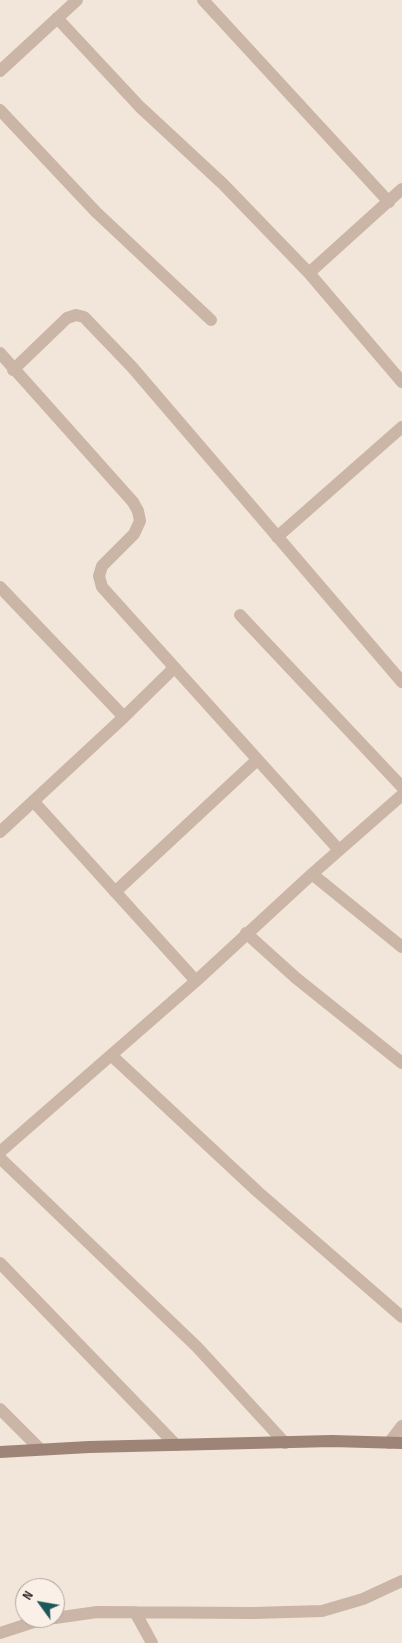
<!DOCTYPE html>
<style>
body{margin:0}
#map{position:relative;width:402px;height:1643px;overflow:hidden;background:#f2e6da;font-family:"Sofia Sans Condensed",sans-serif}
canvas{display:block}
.north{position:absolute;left:15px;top:1578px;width:50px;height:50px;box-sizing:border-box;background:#faf0e7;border:1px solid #aca19a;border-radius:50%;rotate:302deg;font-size:14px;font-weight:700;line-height:20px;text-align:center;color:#362b27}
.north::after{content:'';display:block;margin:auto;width:18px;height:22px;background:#1c5859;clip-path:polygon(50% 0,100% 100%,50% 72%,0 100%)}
</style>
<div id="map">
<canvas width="402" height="1643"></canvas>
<div class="north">N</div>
</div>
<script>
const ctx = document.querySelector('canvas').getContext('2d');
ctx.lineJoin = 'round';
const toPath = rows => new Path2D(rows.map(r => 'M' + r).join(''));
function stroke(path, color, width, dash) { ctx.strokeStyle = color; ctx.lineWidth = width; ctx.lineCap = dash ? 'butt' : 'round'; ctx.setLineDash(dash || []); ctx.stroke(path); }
stroke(toPath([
 [203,0,389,202],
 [57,18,140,107,223,184,309,273,402,382],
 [0,71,77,0],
 [0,110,96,212,211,320],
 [309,273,402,189],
 [0,353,133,502,138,511,140,521,134,534,102,566,99,576,102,587,339,850],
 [13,370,67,318,76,315,84,317,132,367,402,682],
 [277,537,402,427],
 [0,587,124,717,0,832],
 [240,615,402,787],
 [124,717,174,668],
 [34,802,196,981],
 [312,874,402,947],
 [115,892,257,760],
 [246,933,296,978,402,1063],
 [111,1055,258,1192,402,1317],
 [0,1152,196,981,312,874,402,795],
 [0,1158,197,1347,285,1443],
 [0,1263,176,1445],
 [0,1409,40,1449],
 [389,1443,402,1426],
 [135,1612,152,1643],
 [55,1618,97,1612,253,1613,322,1611,363,1599,402,1581],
 [0,1633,40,1620,53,1618]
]), '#cab5a6', 12);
stroke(toPath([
 [0,1452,89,1447,332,1441,402,1443]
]), '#9e8377', 12);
</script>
